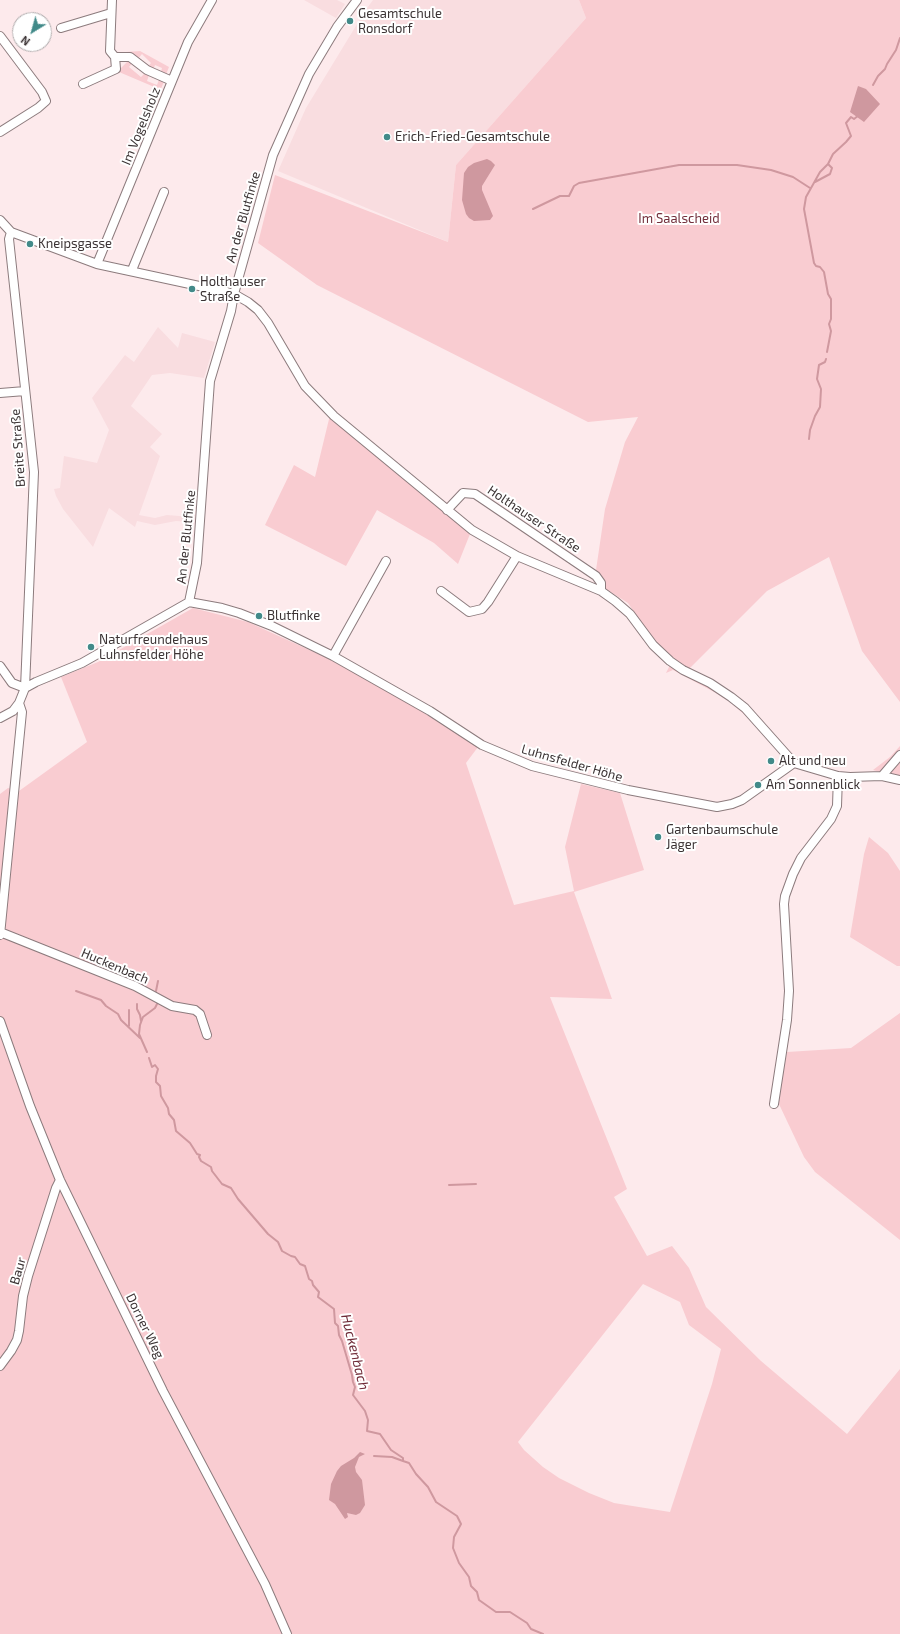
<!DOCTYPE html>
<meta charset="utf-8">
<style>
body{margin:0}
#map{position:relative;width:900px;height:1634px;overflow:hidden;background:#fdeaec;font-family:"Exo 2",sans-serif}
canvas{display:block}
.north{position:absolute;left:12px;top:12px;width:40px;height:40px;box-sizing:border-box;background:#fff;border:1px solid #b1adae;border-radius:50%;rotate:217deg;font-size:11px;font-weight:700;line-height:16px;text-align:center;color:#3b3334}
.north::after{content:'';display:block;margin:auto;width:14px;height:18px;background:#428a89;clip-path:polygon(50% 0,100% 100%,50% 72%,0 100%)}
</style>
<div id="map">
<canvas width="900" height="1634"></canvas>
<div class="north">N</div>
</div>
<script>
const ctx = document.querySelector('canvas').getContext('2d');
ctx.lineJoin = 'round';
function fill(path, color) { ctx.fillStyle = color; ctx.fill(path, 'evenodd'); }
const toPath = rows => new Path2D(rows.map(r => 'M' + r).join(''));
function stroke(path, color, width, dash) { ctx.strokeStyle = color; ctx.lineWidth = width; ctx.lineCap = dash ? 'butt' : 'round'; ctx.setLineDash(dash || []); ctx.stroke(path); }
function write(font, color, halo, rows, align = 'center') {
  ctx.font = font + ' "Exo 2",sans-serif'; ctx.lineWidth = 4; ctx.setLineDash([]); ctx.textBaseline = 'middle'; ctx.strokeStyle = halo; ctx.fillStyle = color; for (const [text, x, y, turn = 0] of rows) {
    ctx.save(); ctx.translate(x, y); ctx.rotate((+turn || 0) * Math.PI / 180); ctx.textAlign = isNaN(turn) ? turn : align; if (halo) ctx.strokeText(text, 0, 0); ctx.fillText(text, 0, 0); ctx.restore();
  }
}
fill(toPath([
 [304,0,337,0,345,4,336,18],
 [373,0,579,0,586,18,456,165,448,242,278,171,306,108,365,11],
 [158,327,178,348,182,333,215,342,204,378,170,373,152,375,131,406,162,434,150,447,160,456,139,515,155,518,167,515,191,517,195,515,194,525,191,522,176,521,155,525,137,521,135,527,109,508,93,547,63,509,56,496,54,489,60,488,64,456,97,463,109,430,92,398,125,355,134,362]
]), '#f9dde0');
fill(toPath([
 [579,0,900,0,900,702,862,651,829,557,767,591,689,669,660,650,628,603,606,589,602,579,596,570,605,509,625,442,638,417,588,422,317,285,258,243,275,175,448,242,456,165,586,18],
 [140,51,169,67,165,77,160,75,162,68,155,65,152,73,146,69,151,63,142,54,136,61,127,56,126,52],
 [128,61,134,61,129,67,141,77,147,71,150,72,147,81,157,85,160,77,165,79,158,96,152,86,119,72,116,73],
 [330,415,470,534,458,564,434,543,377,510,346,566,265,525,294,465,315,477],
 [193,608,248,622,327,658,401,698,478,747,466,763,514,905,574,891,565,847,581,784,620,793,644,870,574,892,612,999,550,997,627,1189,614,1197,647,1256,672,1246,689,1268,706,1307,761,1361,847,1434,900,1369,900,1634,0,1634,0,794,8,788,19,791,87,742,61,677,98,662],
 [643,1284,680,1302,689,1325,721,1349,712,1384,670,1512,614,1503,589,1493,559,1478,543,1467,524,1450,518,1442],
 [670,665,725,695,747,714,746,716,729,701,716,693,673,670,666,673],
 [900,746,900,778,873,770,890,757],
 [869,837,888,853,900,871,900,966,897,966,850,937,864,854],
 [900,1013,900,1240,815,1172,804,1157,778,1102,787,1052,851,1048]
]), '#f9ccd1');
fill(toPath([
 [858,86,866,89,880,104,864,122,850,112],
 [487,159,491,161,495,165,482,186,482,190,493,216,490,220,474,221,469,218,466,214,462,200,464,173,468,167,474,163],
 [360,1452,365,1454,359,1457,355,1467,356,1472,362,1480,365,1505,360,1513,356,1515,347,1513,348,1517,345,1519,335,1504,329,1500,331,1484,337,1471,341,1466,354,1458]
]), '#cf989f');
stroke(toPath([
 [873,85,878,76,885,69,887,64,896,50,900,38],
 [815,182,830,174,832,168,828,164],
 [533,209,560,196,569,196,574,186,579,183,679,165,737,165,771,170,793,177,810,188],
 [827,352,831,331,829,324,831,319,831,299,828,294,824,272,820,267,816,266,814,263,804,209,806,197,820,172,828,164,833,154,846,142,851,136,846,123,851,117,854,119,859,115],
 [809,439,810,430,815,416,820,407,821,389,817,379,819,365,825,362,826,359],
 [76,991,101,1000,106,1006,118,1014,121,1020,140,1038],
 [156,991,158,981],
 [137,1004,137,1009,140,1015,141,1021],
 [129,1026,129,1010],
 [147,1052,139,1034,140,1025,143,1017,155,1008,157,1004],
 [149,1058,152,1067,155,1065,158,1069,156,1076,156,1082,160,1086,161,1096,168,1108,169,1114,174,1120,176,1131,190,1143,197,1154,200,1155,199,1157,201,1161,211,1167,212,1171,222,1184,231,1188,238,1199,268,1234,278,1242,282,1251,291,1256,295,1257,300,1264,305,1266,309,1279,312,1281,313,1285,319,1292,318,1297,334,1309,335,1323,338,1326,339,1335,342,1341,352,1375,353,1382,355,1387,353,1395,365,1411,368,1420,367,1431,380,1434,391,1450,403,1458,403,1461,409,1463,416,1474,428,1487,436,1502,457,1516,461,1524,454,1537,453,1548,459,1563,469,1577,471,1586,477,1592,479,1600,496,1612,510,1612,527,1623,531,1629,543,1634],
 [449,1185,476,1184],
 [374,1456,392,1457,403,1461]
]), '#cf989f', 2);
const minor = toPath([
 [112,0,110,51,115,57,130,57,147,70,172,81],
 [61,28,111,13],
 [0,36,42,92,46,101,38,108,0,132],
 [83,84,116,69,115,57],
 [0,220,11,232,97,264,227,292,234,294,248,302,258,310,268,323,305,386,334,416,472,530,517,556,601,591,615,601,630,614,653,645,670,661,683,670,710,683,731,697,745,708,794,763,838,776,850,777,882,776,900,780],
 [97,264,188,42,212,0],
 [132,270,164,192],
 [0,393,25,391],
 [447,510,463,493,475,494,596,576,601,583,601,591],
 [441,591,469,612,482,609,488,602,517,556],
 [189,602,197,563,210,381,231,311,234,294,273,155,309,74,337,27,357,0],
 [333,656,386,561],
 [0,666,12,683,25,688],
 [25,688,36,682,82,663,189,602,222,608,239,613,272,626,333,656,430,711,482,745,532,766,628,790,717,807,732,804,742,800,794,763],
 [0,718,13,711,19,703,25,688,34,472,9,239,11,232],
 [882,776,900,755],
 [0,932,135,986,172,1006,195,1010,200,1014,207,1035],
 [0,935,22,712,19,703],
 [0,1021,30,1106,60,1180,163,1391,265,1584,287,1634],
 [774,1104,787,1020,789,991,784,904,785,896,793,874,801,858,831,819,837,806,838,776],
 [0,1366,11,1351,17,1340,19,1331,23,1296,28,1276,56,1188,60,1180]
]);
stroke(minor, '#8c7b7d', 10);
stroke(minor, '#fff', 8);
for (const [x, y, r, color] of [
 [350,21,4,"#428a89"],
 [387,137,4,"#428a89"],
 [30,244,4,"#428a89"],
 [192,289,4,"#428a89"],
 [259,616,4,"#428a89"],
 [91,647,4,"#428a89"],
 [771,761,4,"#428a89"],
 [758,785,4,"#428a89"],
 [658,837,4,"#428a89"]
]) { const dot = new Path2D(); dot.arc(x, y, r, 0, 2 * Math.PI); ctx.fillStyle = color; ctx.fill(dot); stroke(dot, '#fff', 1.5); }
write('13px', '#3b3334', '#fff', [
 ["Gesamtschule",358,14],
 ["Ronsdorf",358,29],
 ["Erich-Fried-Gesamtschule",395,137],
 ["Kneipsgasse",38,244],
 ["Holthauser",200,282],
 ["Straße",200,297],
 ["Blutfinke",267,616],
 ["Naturfreundehaus",99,640],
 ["Luhnsfelder Höhe",99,655],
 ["Alt und neu",779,761],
 ["Am Sonnenblick",766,785],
 ["Gartenbaumschule",666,830],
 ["Jäger",666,845]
], 'left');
write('13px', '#3b3334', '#fff', [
 ["Im Vogelsholz",141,126,-68],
 ["An der Blutfinke",243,217,-74],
 ["Breite Straße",18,448,-94],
 ["Holthauser Straße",534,519,34],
 ["An der Blutfinke",186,537,-84],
 ["Luhnsfelder Höhe",572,763,16],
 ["Huckenbach",115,966,23],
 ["Baur",18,1271,-74],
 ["Dorner Weg",145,1326,64]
]);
write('13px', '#732f3c', '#fff', [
 ["Im Saalscheid",679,219]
]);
write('italic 14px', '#702c39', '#fff', [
 ["Huckenbach",355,1352,76]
]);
</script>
